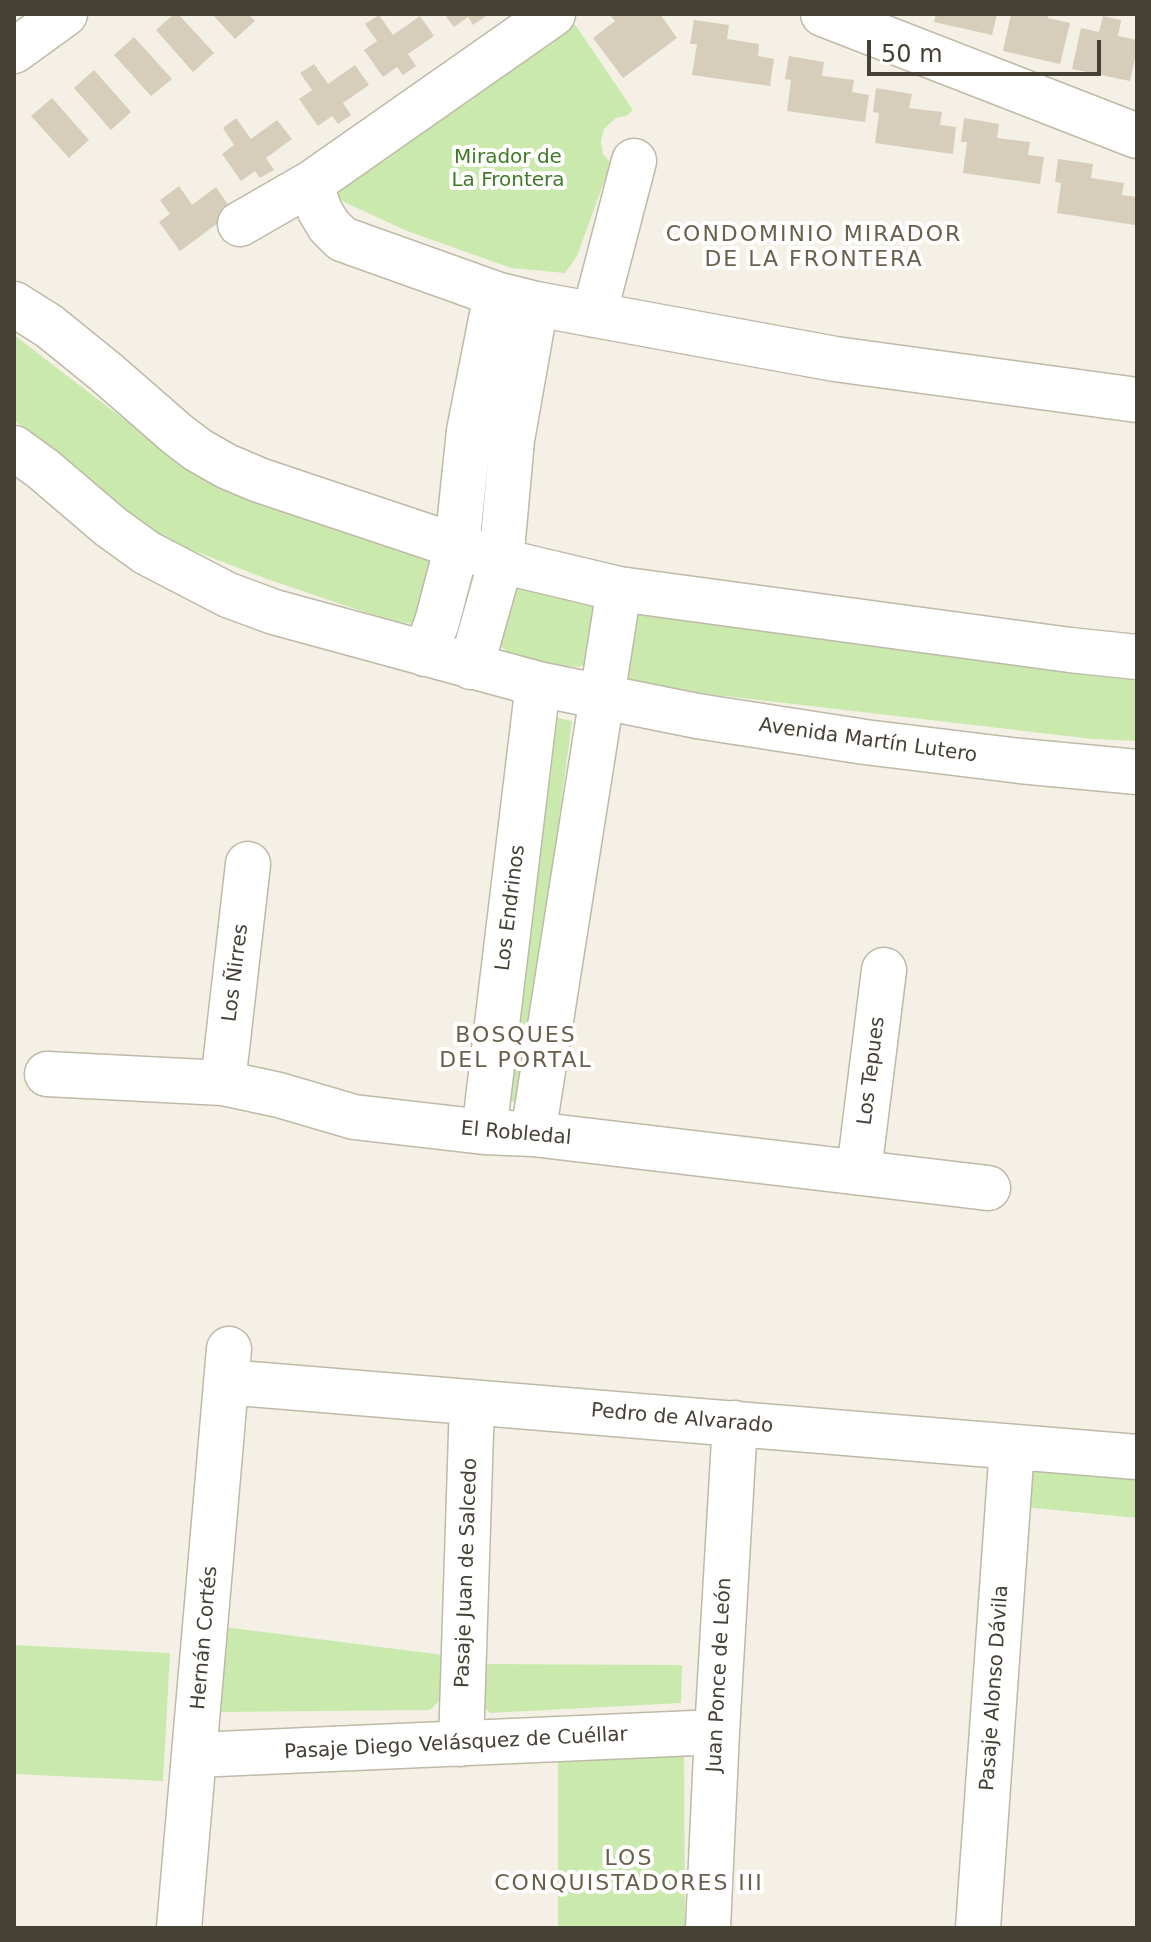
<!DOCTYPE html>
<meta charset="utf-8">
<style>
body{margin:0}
#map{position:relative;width:1151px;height:1942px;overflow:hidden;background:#f4f0e5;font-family:"DejaVu Sans",sans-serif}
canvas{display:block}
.frame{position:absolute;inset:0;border:16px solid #464135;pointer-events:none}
.scale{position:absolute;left:867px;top:40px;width:234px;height:36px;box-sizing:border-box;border:4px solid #464135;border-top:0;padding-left:10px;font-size:24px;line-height:28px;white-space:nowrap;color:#464135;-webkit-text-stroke:6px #fff;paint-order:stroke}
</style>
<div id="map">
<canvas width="1151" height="1942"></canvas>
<div class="frame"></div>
<div class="scale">50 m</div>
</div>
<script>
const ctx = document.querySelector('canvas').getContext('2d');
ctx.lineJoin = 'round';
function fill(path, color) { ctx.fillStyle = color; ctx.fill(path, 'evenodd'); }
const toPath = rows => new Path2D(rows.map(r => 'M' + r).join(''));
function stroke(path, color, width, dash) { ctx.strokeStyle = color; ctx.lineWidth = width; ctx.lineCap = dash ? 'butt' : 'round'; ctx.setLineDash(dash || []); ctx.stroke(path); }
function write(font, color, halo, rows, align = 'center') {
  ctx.font = font + ' "DejaVu Sans",sans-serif'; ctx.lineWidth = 8; ctx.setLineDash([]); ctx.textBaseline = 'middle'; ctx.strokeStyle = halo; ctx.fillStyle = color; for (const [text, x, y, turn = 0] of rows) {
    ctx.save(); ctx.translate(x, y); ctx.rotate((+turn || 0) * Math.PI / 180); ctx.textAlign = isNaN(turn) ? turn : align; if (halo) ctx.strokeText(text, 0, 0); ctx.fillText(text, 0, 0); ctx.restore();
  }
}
fill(toPath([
 [568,14,633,110,626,116,616,118,604,129,601,141,603,154,611,163,577,256,565,273,511,268,407,231,342,201,331,187],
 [14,335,117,414,166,447,285,511,342,532,411,548,436,558,421,625,399,622,373,615,267,579,171,542,139,524,73,471,14,420],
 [525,586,578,596,596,606,593,661,579,667,555,665,512,655,499,645,515,588],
 [641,609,1137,669,1137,741,1093,739,648,687,633,683,627,678,636,615],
 [548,716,572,721,529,1047,521,1102,497,1100],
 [1018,1457,1137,1468,1137,1518,1013,1506],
 [224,1627,443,1655,440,1700,430,1710,218,1712],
 [14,1645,170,1653,163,1781,14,1774],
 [475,1664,682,1665,681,1703,490,1713,475,1698],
 [684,1751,685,1928,558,1928,558,1752]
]), '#c9eaac');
fill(toPath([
 [174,14,178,14,214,53,193,72,156,30],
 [212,14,248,14,255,21,235,39],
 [444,14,489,14,473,25,468,17,454,27],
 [609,14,660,14,677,38,623,78,593,38,615,21],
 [936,14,997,14,992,35,934,22],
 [1011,14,1049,14,1048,18,1070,23,1060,64,1003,51],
 [379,15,393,35,420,16,434,36,408,54,416,66,403,75,397,67,383,77,364,50,377,41,365,24],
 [1103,16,1121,20,1118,36,1137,40,1137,49,1130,81,1072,69,1081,28,1099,32],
 [694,20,729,25,727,39,759,44,758,56,774,59,770,86,692,75,697,44,690,44],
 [134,37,172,79,151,96,114,55],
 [789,56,824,62,822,76,854,80,852,92,869,95,865,122,787,111,791,80,785,79],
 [314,64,328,84,355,65,369,85,343,103,351,115,338,124,332,116,318,126,299,99,312,90,300,73],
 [94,70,131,112,111,130,74,88],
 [876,88,912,94,909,108,942,112,940,125,956,127,953,154,875,143,879,113,873,112],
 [52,98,89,140,69,158,31,116],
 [236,118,251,139,277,120,292,139,266,158,274,170,260,178,255,171,241,181,222,154,234,145,223,128],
 [964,118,999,124,997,138,1030,142,1028,155,1044,157,1040,184,963,173,967,142,961,142],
 [1058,159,1093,164,1091,178,1124,183,1122,195,1137,197,1135,225,1057,213,1061,183,1055,182],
 [179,186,192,205,216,187,233,212,180,251,159,222,170,214,160,200]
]), '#d6cdba');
const minor = toPath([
 [823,14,1137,136],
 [14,51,65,14],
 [313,182,315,197,320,211,329,226,342,239,496,294,536,304,835,359,1137,400],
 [240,224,313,182,553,14],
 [14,304,49,326,107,373,177,434,198,450,226,466,259,480,501,561,619,589,1070,650,1137,657],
 [594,315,634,161],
 [14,448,43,469,111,527,147,553,228,595,274,612,538,684,697,716,865,742,1020,761,1137,772],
 [425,654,437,622,457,546,469,431,496,294],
 [471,667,501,561,512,440,536,304],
 [47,1074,223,1083,279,1095,354,1117,484,1132,533,1134,988,1188],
 [223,1083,248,864],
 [484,1132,538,684],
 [533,1134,619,589],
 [859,1171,884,970],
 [226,1382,1137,1457],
 [461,1744,472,1402],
 [195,1755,717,1732],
 [179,1928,229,1349],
 [708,1928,717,1732,735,1423],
 [978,1928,1012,1447]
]);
stroke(minor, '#bfb9a8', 47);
stroke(minor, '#fff', 44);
write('20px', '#3f7b25', '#fff', [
 ["Mirador de",508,158],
 ["La Frontera",508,181]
]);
write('20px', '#464135', '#fff', [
 ["Avenida Martín Lutero",868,741,8],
 ["Los Endrinos",511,908,-83],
 ["Los Ñirres",236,973,-83],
 ["Los Tepues",872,1071,-83],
 ["El Robledal",516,1134,5],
 ["Pedro de Alvarado",682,1419,5],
 ["Pasaje Juan de Salcedo",467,1573,-88],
 ["Hernán Cortés",205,1638,-85],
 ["Juan Ponce de León",720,1675,-87],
 ["Pasaje Alonso Dávila",995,1688,-86],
 ["Pasaje Diego Velásquez de Cuéllar",456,1744,-3]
]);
ctx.letterSpacing = '2px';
write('22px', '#6a604b', '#fff', [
 ["CONDOMINIO MIRADOR",814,235],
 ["DE LA FRONTERA",814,260],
 ["BOSQUES",516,1036],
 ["DEL PORTAL",516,1061],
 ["LOS",629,1859],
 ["CONQUISTADORES III",629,1884]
]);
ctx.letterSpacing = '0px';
</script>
